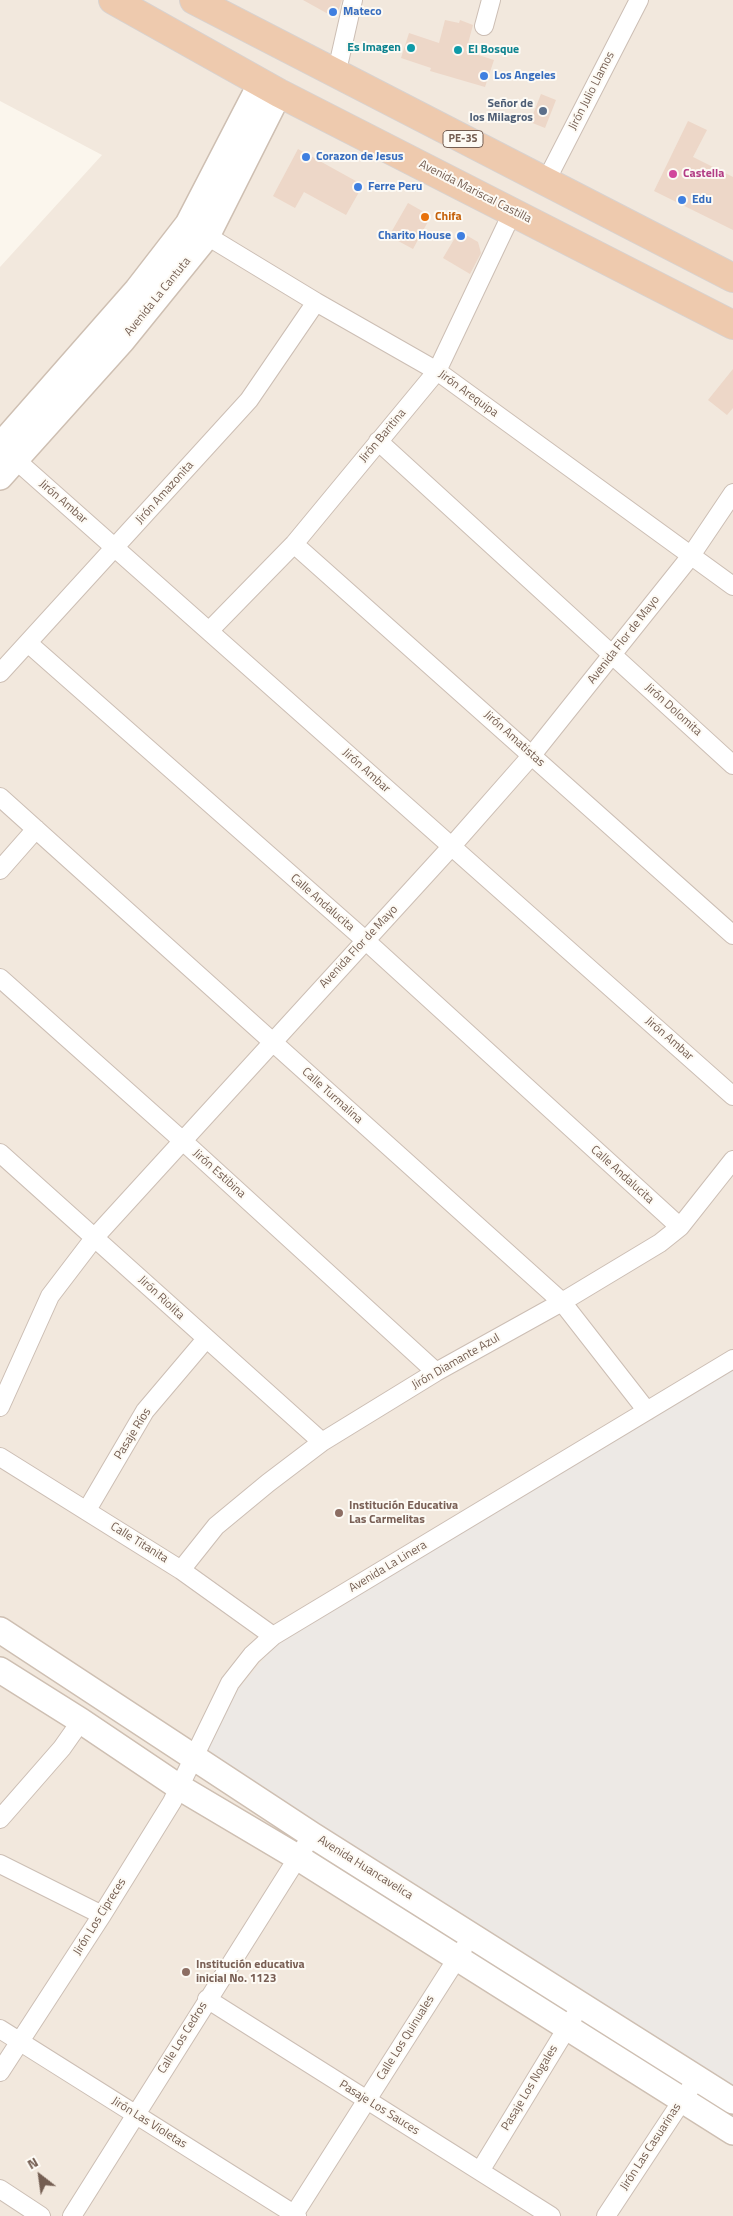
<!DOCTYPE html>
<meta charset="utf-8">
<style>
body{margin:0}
#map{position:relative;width:733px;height:2216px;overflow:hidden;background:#fbf6ed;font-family:"Titillium Web",sans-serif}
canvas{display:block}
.north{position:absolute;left:15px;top:2151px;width:50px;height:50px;-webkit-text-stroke:4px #fdfaf4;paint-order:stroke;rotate:330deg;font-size:14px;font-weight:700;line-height:20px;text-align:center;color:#745e52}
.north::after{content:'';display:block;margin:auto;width:18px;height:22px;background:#745e52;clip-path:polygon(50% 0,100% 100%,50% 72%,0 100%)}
</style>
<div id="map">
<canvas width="733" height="2216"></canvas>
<div class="north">N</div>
</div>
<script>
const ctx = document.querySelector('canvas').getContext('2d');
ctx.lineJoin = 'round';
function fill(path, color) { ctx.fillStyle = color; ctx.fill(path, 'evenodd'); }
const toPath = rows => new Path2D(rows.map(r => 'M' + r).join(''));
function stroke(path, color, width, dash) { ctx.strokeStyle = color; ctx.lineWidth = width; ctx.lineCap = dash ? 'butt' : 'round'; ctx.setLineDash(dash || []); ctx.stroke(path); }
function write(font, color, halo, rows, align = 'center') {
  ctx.font = font + ' "Titillium Web",sans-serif'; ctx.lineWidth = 4; ctx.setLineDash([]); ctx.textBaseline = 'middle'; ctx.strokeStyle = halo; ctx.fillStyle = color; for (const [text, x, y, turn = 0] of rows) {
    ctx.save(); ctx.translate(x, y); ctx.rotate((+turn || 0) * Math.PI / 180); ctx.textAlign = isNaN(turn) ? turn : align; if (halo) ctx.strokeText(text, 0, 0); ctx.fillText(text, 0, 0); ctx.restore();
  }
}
fill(toPath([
 [0,0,733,0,733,2216,0,2216,0,267,102,155,0,101]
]), '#f2e8dd');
fill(toPath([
 [733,1367,733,2097,198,1754,228,1701,281,1638]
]), '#ede9e5');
fill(toPath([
 [303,0,342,0,337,15,330,15],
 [445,20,459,23,460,20,473,25,466,51,494,60,485,87,430,71,431,68,401,58,409,33,439,43],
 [541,94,556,100,545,128,530,122],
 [688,121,707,130,693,157,733,177,733,230,654,191],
 [298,149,363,185,346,215,304,192,295,208,273,196],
 [408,203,431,216,413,249,389,236],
 [459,231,478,242,481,253,470,274,443,258],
 [733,369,733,408,727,415,708,400]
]), '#edd7c8');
const minor = toPath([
 [484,26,491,0],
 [336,75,353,0],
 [546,181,639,0],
 [199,231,316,302,437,371,733,586],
 [378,441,733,765],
 [8,453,733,1096],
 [294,544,733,935],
 [209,631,294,544,437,371,513,211],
 [28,643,365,940,680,1227],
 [0,673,249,400,316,302],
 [0,797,562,1302,647,1411],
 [0,870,36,829],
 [0,978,184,1142,436,1372],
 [0,1153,322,1442],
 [0,1407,50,1296,95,1237,451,847,532,755,690,557,733,493],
 [0,1457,181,1570,273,1636],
 [87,1510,145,1411,206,1339],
 [181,1570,216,1526,268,1483,322,1442,436,1372,562,1302,660,1243,680,1227,733,1160],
 [0,1819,62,1748,81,1721],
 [0,1864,102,1915],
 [207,1999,551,2216],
 [0,2029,297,2216],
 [0,2072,102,1915,172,1802,230,1683,252,1655,273,1636,733,1359],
 [480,2171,573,2018],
 [0,2189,41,2216],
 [72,2216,312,1835],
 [293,2216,463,1949],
 [606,2216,697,2078]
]);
const secondary = toPath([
 [0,446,137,290,188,224,261,83],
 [0,477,122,341,207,236,279,93],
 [0,1630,312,1835,733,2101],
 [0,1670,81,1721,179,1787,297,1857,733,2132]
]);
const trunk = toPath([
 [113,0,279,93,733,325],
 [194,0,733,278]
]);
stroke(minor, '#ccbeb4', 20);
stroke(secondary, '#cebfb2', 28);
stroke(trunk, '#d8d2cf', 30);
stroke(minor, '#fff', 18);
stroke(secondary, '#fff', 25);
stroke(trunk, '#eecaae', 28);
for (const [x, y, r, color] of [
 [333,12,5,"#3f7fe0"],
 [411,48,5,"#0f9aa8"],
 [458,50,5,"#0f9aa8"],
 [484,76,5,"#3f7fe0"],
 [543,111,5,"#5c6f8a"],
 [306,157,5,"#3f7fe0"],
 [673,174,5,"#d1479c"],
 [358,187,5,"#3f7fe0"],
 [682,200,5,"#3f7fe0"],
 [425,217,5,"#e8710a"],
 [461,236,5,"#3f7fe0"],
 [339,1513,5,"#8d6e63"],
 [186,1972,5,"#8d6e63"]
]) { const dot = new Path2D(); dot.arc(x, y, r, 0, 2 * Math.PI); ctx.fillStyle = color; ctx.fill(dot); stroke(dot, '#fdfaf4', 2); }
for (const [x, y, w] of [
 [463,139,40]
]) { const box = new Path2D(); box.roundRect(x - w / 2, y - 8.5, w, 17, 4); ctx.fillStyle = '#fdfaf4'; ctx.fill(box); stroke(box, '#745e52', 1); }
write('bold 11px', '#745e52', null, [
 ["PE-3S",463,139]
]);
write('bold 12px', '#366cbe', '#fdfaf4', [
 ["Mateco",343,12],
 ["Los Angeles",494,76],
 ["Corazon de Jesus",316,157],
 ["Ferre Peru",368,187],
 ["Edu",692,200],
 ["Charito House",451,236,"right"]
], 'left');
write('bold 12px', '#0d838f', '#fdfaf4', [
 ["Es Imagen",401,48],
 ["El Bosque",468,50,"left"]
], 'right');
write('12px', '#745e52', '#fdfaf4', [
 ["Jirón Julio Llamos",592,91,-63],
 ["Avenida Mariscal Castilla",475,192,27],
 ["Avenida La Cantuta",158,297,-51],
 ["Jirón Arequipa",468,394,36],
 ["Jirón Baritina",383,436,-50],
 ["Jirón Amazonita",165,493,-48],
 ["Jirón Ambar",63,502,41],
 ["Avenida Flor de Mayo",624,640,-52],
 ["Jirón Dolomita",673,710,42],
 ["Jirón Amatistas",514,739,42],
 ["Jirón Ambar",366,771,42],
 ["Calle Andalucita",322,903,41],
 ["Avenida Flor de Mayo",359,947,-47],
 ["Jirón Ambar",669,1039,41],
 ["Calle Turmalina",332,1096,42],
 ["Jirón Estibina",219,1174,42],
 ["Calle Andalucita",622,1175,42],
 ["Jirón Riolita",161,1298,43],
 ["Jirón Diamante Azul",456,1362,-30],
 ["Pasaje Ríos",133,1434,-58],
 ["Calle Titanita",139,1543,32],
 ["Avenida La Linera",388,1567,-31],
 ["Avenida Huancavelica",365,1868,32],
 ["Jirón Los Cipreces",100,1917,-58],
 ["Calle Los Cedros",183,2038,-58],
 ["Calle Los Quinuales",406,2038,-58],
 ["Pasaje Los Nogales",530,2088,-59],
 ["Pasaje Los Sauces",379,2108,32],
 ["Jirón Las Violetas",149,2123,32],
 ["Jirón Las Casuarinas",651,2147,-57]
]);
write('bold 12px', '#4e5e75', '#fdfaf4', [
 ["Señor de",533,104],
 ["los Milagros",533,118]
], 'right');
write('bold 12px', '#b23c85', '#fdfaf4', [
 ["Castella",683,174]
], 'left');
write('bold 12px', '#c56008', '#fdfaf4', [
 ["Chifa",435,217]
], 'left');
write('bold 12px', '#785e54', '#fdfaf4', [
 ["Institución Educativa",349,1506],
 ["Las Carmelitas",349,1520],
 ["Institución educativa",196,1965],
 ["inicial No. 1123",196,1979]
], 'left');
</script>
